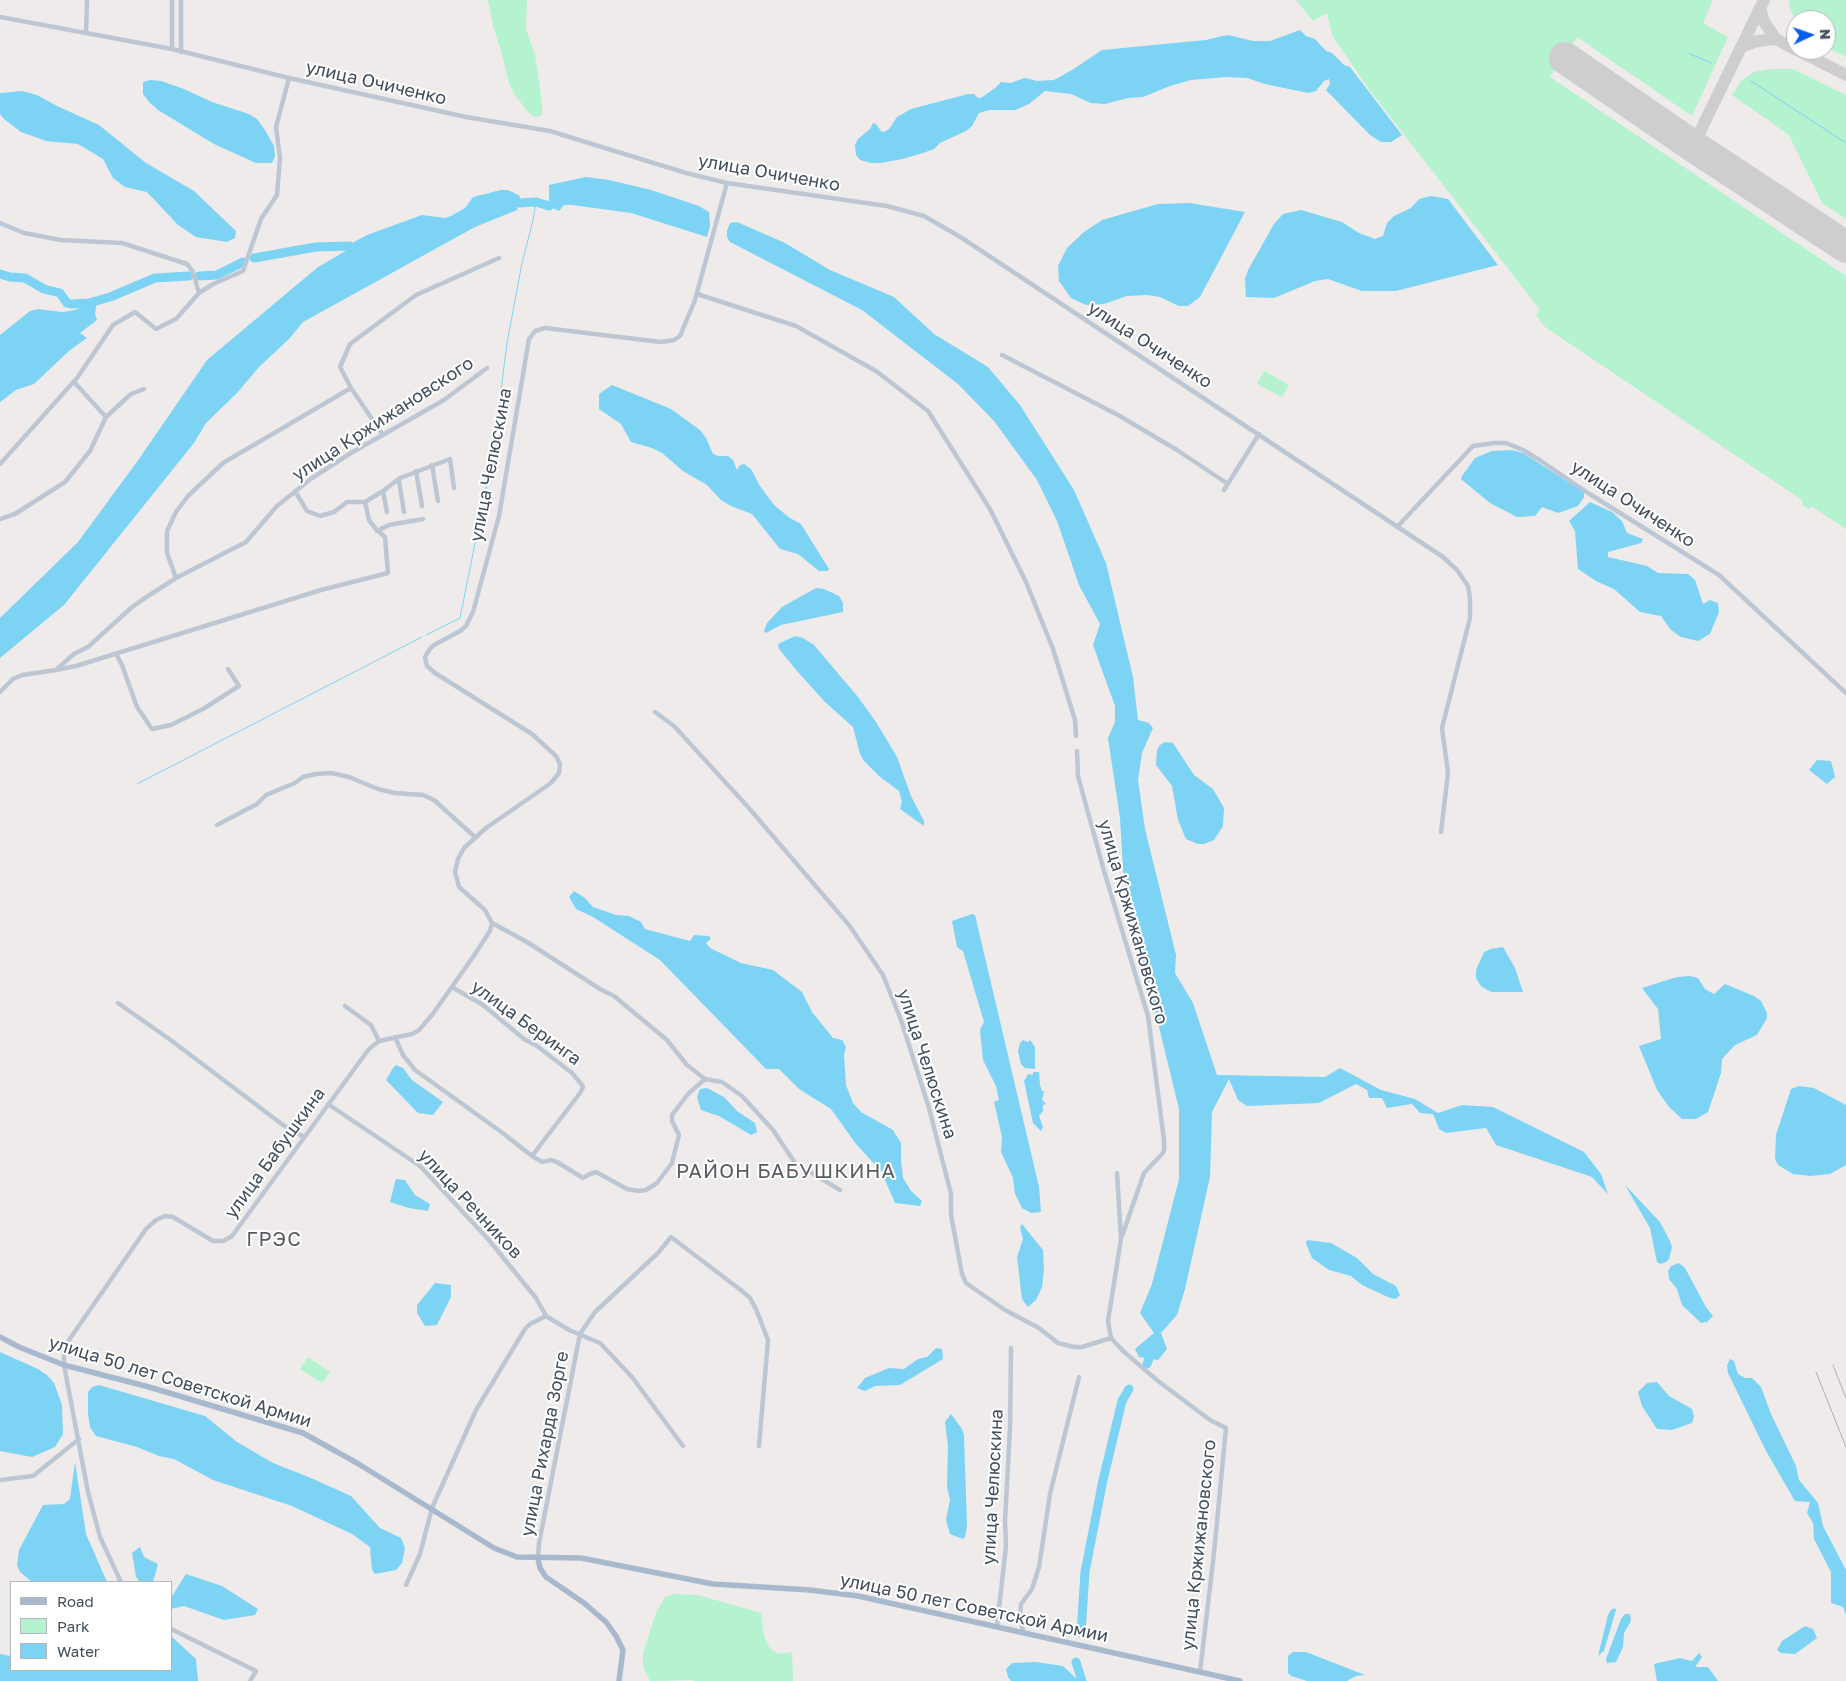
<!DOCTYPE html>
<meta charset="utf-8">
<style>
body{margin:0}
#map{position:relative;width:1846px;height:1681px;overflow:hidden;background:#efebeb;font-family:"Golos Text",sans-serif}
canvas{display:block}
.legend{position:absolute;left:10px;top:1581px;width:162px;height:90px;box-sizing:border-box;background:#fff;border:1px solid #b3b8bd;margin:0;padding:6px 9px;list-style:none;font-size:15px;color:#424e5b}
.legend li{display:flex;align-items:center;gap:10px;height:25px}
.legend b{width:25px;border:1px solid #b3b8bd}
.north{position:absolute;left:1786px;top:10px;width:50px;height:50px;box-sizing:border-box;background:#fff;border:1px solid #b3b8bd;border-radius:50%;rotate:87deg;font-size:14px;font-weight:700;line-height:20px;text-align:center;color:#424e5b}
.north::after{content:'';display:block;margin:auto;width:18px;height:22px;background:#085ded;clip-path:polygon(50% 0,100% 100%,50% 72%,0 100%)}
</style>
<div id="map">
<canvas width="1846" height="1681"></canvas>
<ul class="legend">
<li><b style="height:6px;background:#a8b9ce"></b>Road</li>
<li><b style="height:14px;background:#b4f2d0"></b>Park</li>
<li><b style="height:14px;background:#7cd3f4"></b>Water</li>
</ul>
<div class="north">N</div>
</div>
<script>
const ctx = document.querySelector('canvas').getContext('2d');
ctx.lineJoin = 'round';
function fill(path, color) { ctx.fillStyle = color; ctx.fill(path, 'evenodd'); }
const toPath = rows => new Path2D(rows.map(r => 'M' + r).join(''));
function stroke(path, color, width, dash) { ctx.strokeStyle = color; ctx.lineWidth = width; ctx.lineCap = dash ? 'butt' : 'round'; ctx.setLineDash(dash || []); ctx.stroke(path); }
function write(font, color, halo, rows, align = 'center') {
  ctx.font = font + ' "Golos Text",sans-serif'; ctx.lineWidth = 4; ctx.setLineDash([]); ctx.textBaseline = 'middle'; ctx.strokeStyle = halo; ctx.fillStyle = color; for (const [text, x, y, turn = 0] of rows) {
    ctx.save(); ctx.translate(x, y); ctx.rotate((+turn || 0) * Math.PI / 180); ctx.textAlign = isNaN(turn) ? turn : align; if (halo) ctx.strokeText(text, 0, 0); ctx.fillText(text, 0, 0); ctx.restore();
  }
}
fill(toPath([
 [488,0,527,0,526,29,535,55,542,102,542,115,538,117,534,117,528,112,515,95,509,83,500,47,493,26],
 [1296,0,1713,0,1703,23,1728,37,1692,116,1577,37,1550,77,1846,276,1846,529,1813,507,1807,508,1803,506,1802,500,1545,327,1536,315,1540,310,1368,88,1332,35,1327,13,1313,21],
 [1789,0,1846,0,1846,57,1826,47,1826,20,1796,20,1796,22,1790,8],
 [1770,69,1793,69,1846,95,1846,219,1822,203,1789,135,1732,95,1742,80,1754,72],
 [1264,371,1289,385,1282,397,1257,384],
 [308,1357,330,1372,322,1383,300,1369],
 [675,1594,698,1595,761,1613,764,1636,769,1647,778,1654,792,1652,793,1681,695,1681,692,1680,650,1681,643,1667,643,1653,656,1613,665,1597]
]), '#b4f2d0');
fill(toPath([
 [1300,30,1306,36,1315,39,1326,51,1332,53,1344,65,1350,67,1402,135,1391,142,1381,142,1370,135,1326,90,1330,84,1329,79,1324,81,1316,91,1308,93,1265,84,1247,78,1226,77,1191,80,1170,86,1143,97,1128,98,1105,104,1091,103,1071,94,1045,91,1029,104,1015,110,990,110,979,113,972,126,966,131,940,143,934,149,923,153,902,159,881,163,871,163,860,160,856,155,855,145,858,139,870,129,873,123,876,124,881,131,884,132,889,129,897,117,911,109,968,94,974,94,978,98,981,98,995,88,1001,82,1010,83,1025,78,1037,81,1054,80,1072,70,1102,50,1206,40,1222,36,1228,35,1253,41,1270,41],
 [150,80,161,81,184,89,212,102,249,114,257,119,265,130,274,146,275,156,272,163,256,163,214,144,158,110,150,103,143,94,143,82],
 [22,91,37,95,57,106,99,125,146,163,194,191,236,231,235,238,227,242,196,237,178,225,147,192,125,187,113,178,103,159,78,144,46,141,21,132,4,119,0,114,0,93],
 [586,177,609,180,651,190,699,206,709,212,710,226,707,237,631,213,572,205,564,205,559,211,549,206,549,185],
 [501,190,508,190,520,196,517,210,475,227,303,322,289,339,259,367,237,393,206,423,194,443,64,605,0,658,0,618,78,542,139,459,207,360,318,267,344,252,354,242,367,235,422,215,445,218,451,216,465,208,473,197],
 [1431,196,1448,199,1498,265,1396,291,1362,291,1328,279,1315,281,1274,298,1246,297,1245,279,1248,270,1274,224,1283,214,1301,210,1342,222,1359,233,1375,239,1383,236,1387,223,1394,216,1411,208,1419,199],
 [1189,203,1245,212,1200,297,1188,306,1179,306,1160,297,1147,295,1127,296,1104,304,1086,305,1071,298,1059,281,1058,266,1067,248,1084,232,1102,220,1158,204],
 [737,222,785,243,830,270,894,297,934,334,988,367,1020,405,1074,490,1106,563,1133,677,1138,720,1149,723,1153,728,1142,753,1138,780,1145,829,1176,955,1175,973,1193,1003,1217,1075,1325,1077,1340,1068,1381,1090,1415,1099,1438,1113,1462,1105,1493,1107,1584,1152,1601,1174,1608,1194,1592,1177,1496,1145,1486,1128,1446,1133,1439,1129,1433,1114,1420,1113,1412,1104,1387,1108,1382,1098,1369,1098,1367,1090,1356,1084,1319,1103,1247,1106,1238,1100,1229,1079,1212,1112,1210,1177,1185,1289,1177,1315,1161,1333,1167,1349,1158,1360,1139,1357,1135,1349,1154,1333,1140,1313,1152,1284,1179,1179,1179,1109,1124,883,1120,818,1108,738,1115,722,1115,706,1093,645,1100,624,1079,585,1057,521,1037,480,994,421,958,384,862,310,730,242,727,237,727,231,730,223],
 [89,299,97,300,95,314,97,320,80,333,87,338,70,350,34,384,16,390,0,402,0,335,30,311,38,309,62,312,70,311,78,309],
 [612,385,671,409,700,430,706,438,713,454,718,456,728,456,733,460,737,470,740,465,744,464,751,469,760,486,774,505,790,518,801,524,829,569,827,571,819,571,798,554,780,549,752,514,731,506,721,500,707,485,683,471,662,453,652,448,631,442,621,424,599,409,599,394],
 [1512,450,1523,453,1584,492,1584,497,1578,506,1558,513,1542,507,1535,516,1517,517,1490,503,1461,479,1462,476,1475,458,1492,451],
 [1590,502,1612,512,1622,521,1627,533,1643,539,1641,543,1608,552,1608,557,1647,566,1658,573,1688,574,1695,580,1703,604,1710,600,1718,603,1719,612,1710,634,1698,641,1681,637,1671,630,1661,616,1640,612,1614,589,1596,581,1578,569,1575,531,1569,521],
 [816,588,824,589,839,596,843,603,843,612,781,625,766,633,764,631,767,623,782,607],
 [795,636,803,638,814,645,858,697,876,722,897,757,911,796,924,821,924,826,900,809,902,802,899,791,879,776,864,761,860,754,853,727,825,702,797,671,779,649,778,645,780,643],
 [1165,742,1173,743,1194,775,1213,789,1224,808,1223,826,1214,840,1204,844,1198,844,1186,839,1178,820,1172,786,1156,765,1157,750,1160,745],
 [1817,760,1831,761,1835,777,1827,784,1809,770],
 [574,891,585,898,593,907,616,915,629,916,641,922,645,929,690,941,694,935,709,936,711,939,706,943,710,948,741,963,773,970,802,992,812,1012,833,1038,842,1040,846,1047,844,1055,846,1085,853,1103,861,1112,893,1130,901,1143,901,1160,903,1178,911,1191,922,1201,920,1206,895,1203,881,1171,856,1144,831,1109,799,1089,779,1069,766,1069,660,960,593,917,576,909,569,897],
 [972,914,975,915,1039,1187,1041,1212,1031,1213,1022,1208,1015,1194,1013,1178,1001,1152,1002,1137,994,1102,999,1100,996,1086,983,1060,980,1030,984,1022,963,951,957,947,952,921],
 [1503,947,1515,968,1523,992,1491,992,1481,986,1476,978,1476,970,1484,952,1491,949],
 [1690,976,1698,978,1705,989,1714,994,1725,984,1754,996,1761,1001,1767,1013,1767,1018,1757,1035,1735,1045,1722,1059,1721,1073,1708,1112,1696,1119,1682,1119,1669,1107,1657,1090,1641,1051,1639,1046,1661,1039,1658,1009,1642,988,1677,977],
 [1023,1040,1028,1042,1030,1040,1035,1047,1035,1069,1025,1068,1021,1064,1018,1051,1020,1043],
 [396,1065,403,1068,412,1080,443,1102,433,1115,418,1113,386,1080,393,1068],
 [1033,1072,1039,1072,1040,1085,1042,1091,1044,1091,1042,1100,1046,1104,1043,1105,1043,1111,1039,1116,1043,1127,1041,1131,1033,1123,1024,1081,1028,1074,1033,1075],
 [1799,1086,1814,1088,1846,1105,1846,1165,1830,1174,1810,1176,1793,1174,1778,1165,1775,1158,1776,1135,1791,1089],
 [707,1088,724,1097,737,1111,755,1123,757,1132,751,1135,719,1116,701,1110,697,1097,700,1089],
 [396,1179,405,1180,415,1195,430,1204,428,1211,409,1208,390,1202],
 [1625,1185,1660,1222,1670,1241,1672,1247,1669,1259,1666,1262,1660,1264,1657,1262,1650,1228],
 [1022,1224,1043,1250,1044,1270,1042,1287,1036,1300,1028,1307,1022,1299,1017,1257,1023,1239,1020,1227],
 [1307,1240,1331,1243,1357,1258,1373,1274,1396,1286,1400,1295,1396,1299,1390,1298,1362,1285,1351,1276,1329,1270,1312,1258,1306,1243],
 [1679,1263,1685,1268,1706,1307,1713,1316,1707,1322,1701,1323,1682,1305,1677,1289,1669,1279,1668,1271,1671,1266],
 [435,1283,451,1285,451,1297,437,1325,425,1326,417,1313,417,1305],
 [936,1348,942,1349,943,1359,900,1385,875,1386,865,1391,857,1388,865,1378,889,1368,904,1369,918,1359,927,1357],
 [0,1352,38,1369,47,1375,54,1383,62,1405,63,1434,55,1447,32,1457,0,1451],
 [1730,1359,1734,1361,1738,1374,1745,1378,1752,1378,1761,1387,1771,1414,1796,1466,1799,1480,1818,1503,1823,1526,1846,1570,1846,1615,1843,1607,1831,1603,1831,1572,1814,1539,1813,1523,1807,1513,1810,1502,1795,1501,1766,1451,1728,1373,1727,1365],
 [1657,1382,1669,1396,1692,1409,1694,1417,1692,1423,1672,1430,1657,1429,1642,1406,1638,1392,1647,1383],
 [99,1385,205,1416,237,1442,273,1463,311,1478,351,1496,380,1528,401,1538,405,1548,402,1563,396,1570,375,1574,372,1570,370,1547,352,1534,292,1506,213,1480,174,1459,159,1456,137,1447,96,1436,90,1427,88,1414,88,1392,92,1387],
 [951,1414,962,1429,964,1436,967,1526,965,1537,963,1539,950,1534,946,1520,950,1499,947,1487,948,1446,945,1422],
 [75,1462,86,1534,107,1582,32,1582,20,1572,17,1565,19,1550,43,1505,64,1504,70,1499],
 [140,1547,144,1557,158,1564,153,1582,140,1582,136,1577,132,1553],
 [186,1574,222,1586,258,1609,255,1615,224,1620,184,1606,171,1609,171,1598],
 [1615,1608,1616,1610,1604,1651,1598,1656,1608,1615,1611,1610],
 [1625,1614,1630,1614,1631,1621,1624,1633,1623,1647,1616,1662,1607,1663,1606,1659,1621,1619],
 [1805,1626,1813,1629,1817,1638,1795,1654,1781,1653,1777,1650,1782,1641],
 [171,1636,196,1659,198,1681,0,1681,0,1654,11,1656,11,1670,171,1670],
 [1293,1652,1306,1652,1365,1675,1356,1676,1347,1681,1307,1681,1291,1676,1288,1673,1288,1656],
 [1699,1653,1702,1657,1695,1667,1708,1667,1718,1681,1657,1681,1654,1664,1680,1658,1692,1661],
 [1036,1662,1063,1666,1079,1681,1011,1681,1008,1677,1006,1669,1012,1663]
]), '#7cd3f4');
stroke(toPath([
 [1690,54,1711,63],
 [1751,81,1846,143],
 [426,635,460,618,493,454,507,343,522,263,533,220,536,202],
 [137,784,422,637]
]), '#7cd3f4', 1);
stroke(toPath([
 [519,203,536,202,549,206,558,199],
 [254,258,316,247,350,246],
 [0,274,10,277,25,278,44,289,60,293,67,303,71,304,89,303,110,297,155,278,189,276],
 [199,276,217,275,243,262],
 [1147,1364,1153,1348],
 [1081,1633,1085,1572,1103,1480,1122,1401,1129,1389],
 [1076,1662,1082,1681]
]), '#7cd3f4', 9);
stroke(toPath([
 [1760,8,1764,22,1776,39],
 [1743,46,1757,41,1776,39,1796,50],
 [1797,50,1846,75],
 [1693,146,1764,0]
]), '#ceced1', 12);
stroke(toPath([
 [1565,58,1693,146,1846,247]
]), '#ceced1', 32);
stroke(toPath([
 [172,0,172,49],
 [181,0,181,52],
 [0,17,172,49,289,78,466,117,550,131,686,173,727,183,887,206,924,216,962,238,1443,557,1457,570,1468,586,1470,598,1470,618,1442,728,1448,773,1441,832],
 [86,32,87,0],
 [727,183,695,300,680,336,674,340,661,342,545,328,535,331,529,339,499,516,473,612,466,626,460,631,434,645,429,650,425,657,427,666,435,673,532,734,556,756,560,764,559,773,551,783,486,828,464,848,458,859,455,872,459,887,485,910,492,923,527,942,600,989,614,996,667,1040,687,1065,705,1079,722,1082,742,1096,773,1130,795,1163,840,1190],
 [0,223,24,233,61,240,122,243,187,264,193,272,199,293],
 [697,294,796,326,876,371,928,411,990,509,1026,582,1053,649,1075,720,1076,736],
 [1002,355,1118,415,1177,450,1228,484],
 [74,382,106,417],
 [351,388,340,367,350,344,416,295,499,258],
 [0,464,77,378,113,325,135,312,156,329,176,319,199,293,213,284,243,271,261,219,277,195,280,158,276,127,289,78],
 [432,465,438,501],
 [416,471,422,506],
 [399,481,404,512],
 [1224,490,1259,434],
 [383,491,387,512],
 [365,502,383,491,400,478,450,459,454,488],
 [0,519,15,514,65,482,90,451,106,417,131,394,144,389],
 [1397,527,1473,446,1494,443,1506,443,1523,450,1541,461,1588,493,1719,575,1846,693],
 [377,531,389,525,423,519],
 [176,578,167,553,167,531,176,512,188,496,223,463,351,388,383,435],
 [116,654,122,665,137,707,152,729,171,725,203,709,239,686,228,669],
 [57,669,74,654,88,647,131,608,142,600,176,578,246,542,277,506,312,478,351,453,444,400,487,368],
 [0,692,13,679,22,675,56,670,76,666,321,590,388,573,385,537,376,529,369,520,365,502,347,502,334,512,320,516,307,511,295,491],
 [655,712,674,726,748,807,849,925,883,975,901,1020,929,1108,951,1194,951,1215,962,1274,966,1283,1005,1310,1039,1328,1058,1343,1074,1347,1082,1347,1111,1338],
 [1077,751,1078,776,1104,871,1148,1016,1164,1140,1164,1151,1162,1154,1144,1173,1122,1236],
 [217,825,257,804,266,795,295,783,303,777,316,774,331,773,349,777,378,789,395,793,423,795,434,800,475,837],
 [118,1003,172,1041,283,1125,304,1137],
 [345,1006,371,1025,379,1041],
 [395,1037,403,1055,415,1070,500,1131,532,1156,580,1093,583,1087,582,1085,572,1073,537,1046,524,1039,483,1005,452,987],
 [328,1104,420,1166,488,1239,536,1298,546,1316,569,1330,600,1343,632,1377,683,1446],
 [532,1156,542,1162,551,1160,557,1162,583,1178,590,1174,596,1172,627,1189,639,1191,646,1190,657,1183,672,1163,679,1135,672,1121,672,1115,688,1094,705,1079],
 [1117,1173,1121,1239,1108,1321,1111,1338,1123,1351,1158,1381,1210,1420,1226,1428,1214,1553,1200,1672],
 [0,1480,33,1476,79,1439],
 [538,1559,539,1543,580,1334,595,1312,658,1253,671,1237,742,1291,750,1298,756,1309,768,1340,759,1446],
 [121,1582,100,1537,88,1492,64,1365,64,1352,69,1340,146,1229,156,1220,165,1216,173,1217,213,1241,223,1241,232,1236,369,1049,379,1041,412,1034,419,1030,432,1015,473,957,490,931,492,923],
 [406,1585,420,1554,432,1508,476,1410,525,1329,530,1324,546,1316],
 [997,1626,1006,1546,1005,1521,1010,1428,1011,1348],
 [171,1629,256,1671,250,1681],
 [1023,1632,1020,1615,1021,1604,1032,1589,1039,1567,1050,1494,1079,1377]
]), '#bdc7d3', 4.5);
stroke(toPath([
 [0,1337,19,1347,64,1365,149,1387,303,1433,357,1463,494,1548,517,1557,581,1558,713,1584,810,1590,858,1596,1240,1681],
 [538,1559,540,1568,546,1577,584,1603,606,1622,616,1636,623,1650,619,1681]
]), '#a8b9ce', 5.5);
stroke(toPath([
 [1833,1365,1846,1398],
 [1816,1372,1846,1447]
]), '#adb0b7', 1);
write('18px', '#424e5b', '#fff', [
 ["улица Очиченко",376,83,13],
 ["улица Очиченко",769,173,10],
 ["улица Очиченко",1150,345,33],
 ["улица Кржижановского",383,419,-33],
 ["улица Челюскина",491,465,-79],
 ["улица Очиченко",1633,504,33],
 ["улица Кржижановского",1133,922,74],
 ["улица Беринга",526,1023,36],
 ["улица Челюскина",927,1064,72],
 ["улица Бабушкина",275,1153,-54],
 ["улица Речников",470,1204,47],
 ["улица 50 лет Советской Армии",180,1382,17],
 ["улица Рихарда Зорге",545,1444,-79],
 ["улица Челюскина",993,1487,-87],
 ["улица Кржижановского",1199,1545,-84],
 ["улица 50 лет Советской Армии",974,1608,12]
]);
ctx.letterSpacing = '1px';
write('20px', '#585c61', '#fff', [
 ["РАЙОН БАБУШКИНА",786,1172],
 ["ГРЭС",274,1240]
]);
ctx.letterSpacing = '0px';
</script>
